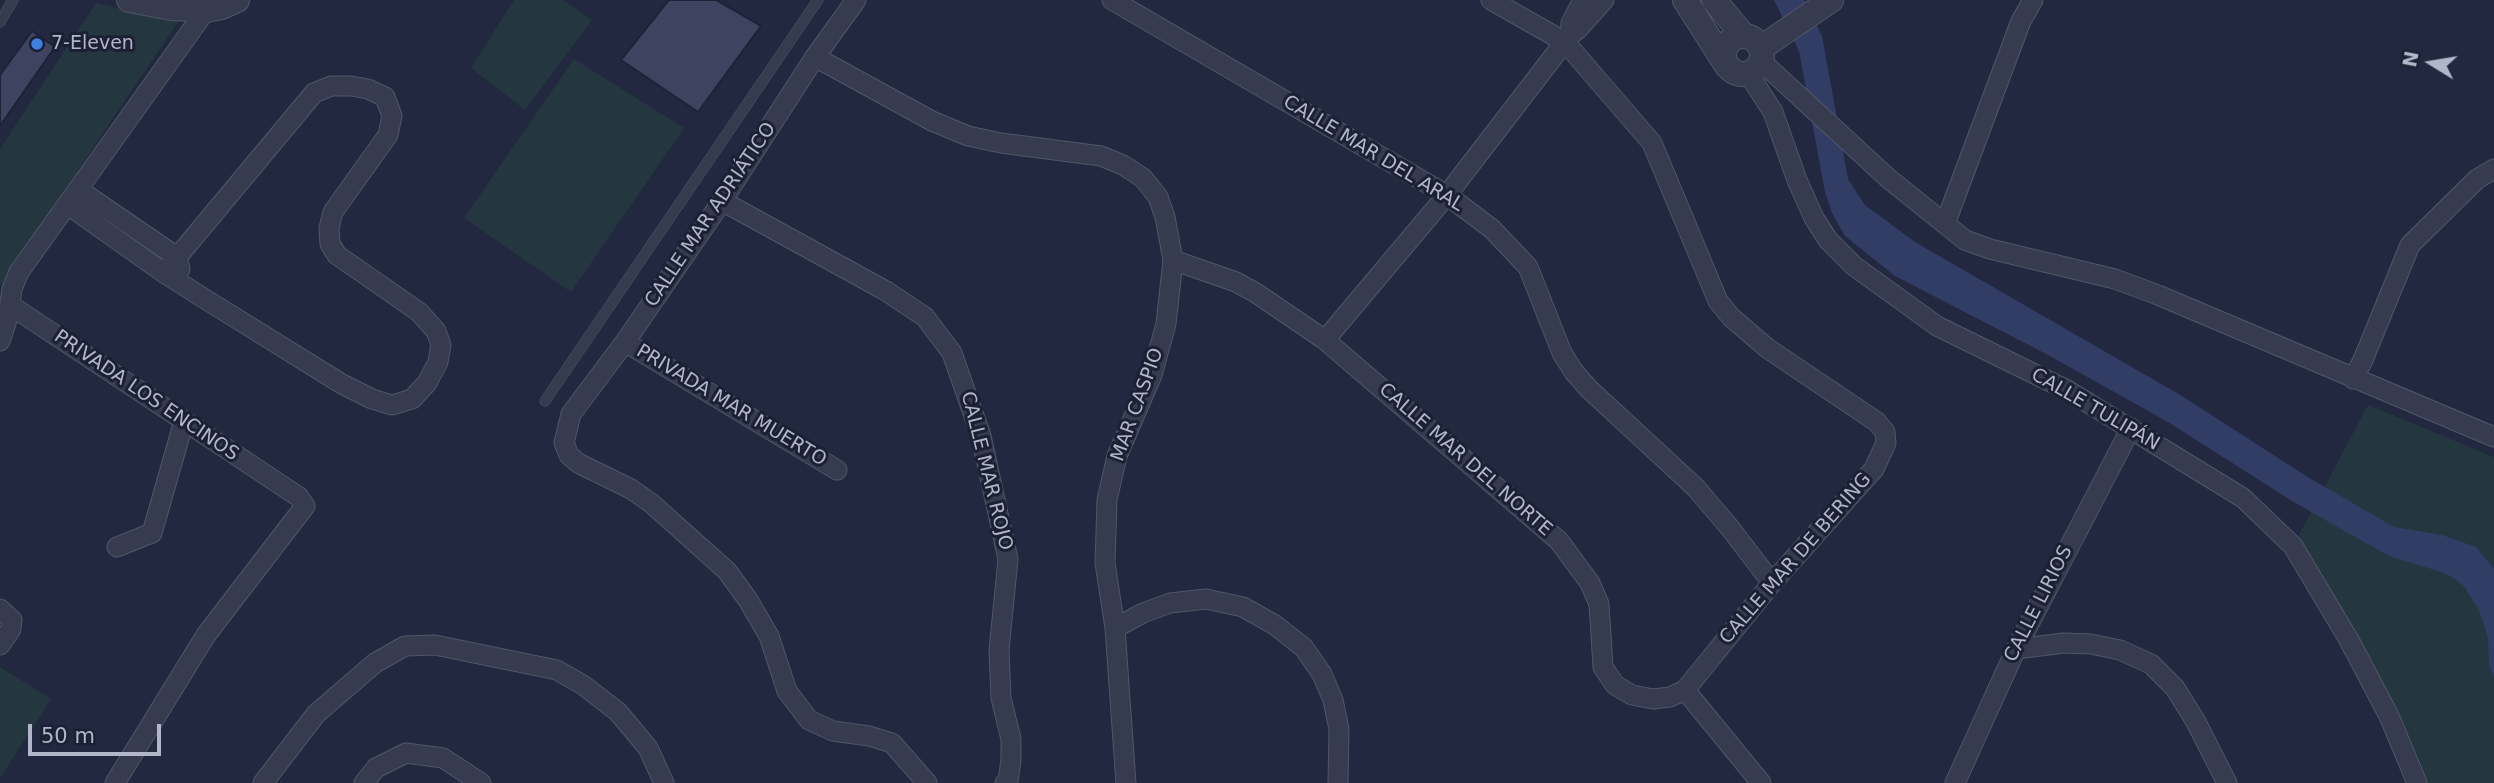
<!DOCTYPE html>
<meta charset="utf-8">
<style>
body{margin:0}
#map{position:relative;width:2494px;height:783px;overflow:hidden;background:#22283f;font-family:"DejaVu Sans",sans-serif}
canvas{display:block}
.north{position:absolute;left:2396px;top:28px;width:70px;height:70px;-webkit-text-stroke:5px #1b2034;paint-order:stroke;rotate:281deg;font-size:19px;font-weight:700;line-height:28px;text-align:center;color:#b2b6ca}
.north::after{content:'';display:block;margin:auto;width:24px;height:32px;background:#b2b6ca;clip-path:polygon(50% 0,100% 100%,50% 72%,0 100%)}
.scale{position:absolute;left:28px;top:724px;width:133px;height:32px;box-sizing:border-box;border:4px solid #b2b6ca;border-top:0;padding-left:9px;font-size:21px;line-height:24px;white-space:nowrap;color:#b2b6ca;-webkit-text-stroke:5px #1b2034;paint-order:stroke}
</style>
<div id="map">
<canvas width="2494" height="783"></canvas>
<div class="north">N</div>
<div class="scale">50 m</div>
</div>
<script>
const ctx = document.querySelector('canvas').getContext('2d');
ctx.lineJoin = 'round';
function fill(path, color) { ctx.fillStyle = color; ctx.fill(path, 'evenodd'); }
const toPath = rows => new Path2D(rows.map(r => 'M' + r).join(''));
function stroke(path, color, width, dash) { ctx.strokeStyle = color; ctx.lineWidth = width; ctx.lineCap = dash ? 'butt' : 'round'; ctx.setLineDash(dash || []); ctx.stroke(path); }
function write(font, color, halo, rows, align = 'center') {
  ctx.font = font + ' "DejaVu Sans",sans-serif'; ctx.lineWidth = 6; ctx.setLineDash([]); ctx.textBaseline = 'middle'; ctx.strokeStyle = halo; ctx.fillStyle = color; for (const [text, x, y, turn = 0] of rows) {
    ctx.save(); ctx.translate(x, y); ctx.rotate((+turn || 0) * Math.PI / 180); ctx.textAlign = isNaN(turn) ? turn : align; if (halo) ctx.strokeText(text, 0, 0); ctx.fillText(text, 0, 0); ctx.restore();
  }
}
fill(toPath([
 [514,0,563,0,592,20,525,110,471,68],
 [96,3,178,22,0,286,0,149],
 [574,59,684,128,571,292,464,218],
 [2368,405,2494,457,2494,783,2417,783,2293,546],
 [0,667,51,699,0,778]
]), '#243740');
fill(toPath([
 [1774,0,1804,0,1822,36,1848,179,1865,205,1915,242,2182,396,2306,476,2394,527,2442,535,2476,547,2494,569,2494,678,2489,664,2488,638,2479,610,2464,586,2454,578,2441,572,2389,556,2292,501,2168,422,2048,355,1895,276,1845,236,1832,213,1825,192,1799,51]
]), '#323d66');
const building = toPath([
 [669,0,716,0,761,26,698,112,621,60,669,0],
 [32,31,55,47,0,126,0,75,32,31]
]);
fill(building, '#3e4460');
stroke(building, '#1d2236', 2);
const service = toPath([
 [0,22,13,0],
 [545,401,818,0]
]);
const minor = toPath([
 [856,0,815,57,722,201,625,342,571,414,564,443,569,455,578,463,631,489,651,503,727,571,748,600,769,636,787,691,809,720,833,731,869,736,892,743,927,783],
 [1112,0,1447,195,1492,229,1528,267,1562,353,1574,372,1589,389,1696,488,1730,528,1772,583],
 [1570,35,1571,23,1583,0],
 [815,57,932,121,968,136,1001,143,1101,156,1123,165,1143,178,1158,197,1165,217,1173,260,1166,324,1152,375,1117,456,1107,500,1105,563,1115,628,1126,783],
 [1761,61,1889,179,1965,240,1990,249,2115,279,2158,295,2494,437],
 [1748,73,1773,112,1797,180,1814,218,1828,240,1854,266,1937,326,2067,390,2243,498,2293,546,2349,640,2389,716,2417,783],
 [79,190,177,257,180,269],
 [722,201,886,291,925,317,952,353,981,436,1008,559,999,650,1001,698,1011,739,1011,760,1008,781,1005,783],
 [68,205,164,273,205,299,342,384,372,399,392,405,412,399,427,383,438,362,441,345,436,331,419,312,337,255,330,244,329,228,333,212,388,135,392,116,385,97,368,89,351,86,331,86,314,93,164,273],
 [1945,224,2021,21,2033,0],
 [1173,260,1236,282,1256,293,1325,340,1559,541,1590,583,1599,604,1603,667,1615,685,1632,695,1653,699,1670,697,1685,690,1772,583,1874,469,1886,443,1885,432,1877,422,1767,348,1731,317,1718,301,1652,143,1565,42,1491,0],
 [10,305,299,497,305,506,206,635,115,783],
 [1325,340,1447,195,1570,35,1578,29,1604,0],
 [0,341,8,317,12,289,19,272,206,10,209,1],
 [625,342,837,470],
 [2353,379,2363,360,2410,245,2477,179,2494,169],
 [117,547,152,533,184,421],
 [0,609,12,620,11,629,0,645],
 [1115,628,1143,613,1170,603,1206,599,1243,607,1275,625,1304,648,1322,674,1333,700,1339,729,1338,783],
 [2016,649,2064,643,2091,644,2120,650,2151,664,2175,688,2196,722,2227,783],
 [1685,690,1761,783],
 [263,783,316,714,375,663,405,646,435,645,557,670,583,685,618,712,648,748,664,783],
 [364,783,376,768,406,753,443,758,481,783],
 [1955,783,2016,649,2131,428]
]);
const tertiary = toPath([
 [129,0,172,8,206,10,222,7,237,0],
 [1685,0,1727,66],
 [1714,0,1743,35],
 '1724 55a19 19 0 1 1 38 0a19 19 0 1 1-38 0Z',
 [1761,48,1831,0]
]);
stroke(service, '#51566a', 11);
stroke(minor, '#51566a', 21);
stroke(tertiary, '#51566a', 26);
stroke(service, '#363b4f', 10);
stroke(minor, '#363b4f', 19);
stroke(tertiary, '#363b4f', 24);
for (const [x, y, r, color] of [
 [37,44,7,"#3f7fe0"]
]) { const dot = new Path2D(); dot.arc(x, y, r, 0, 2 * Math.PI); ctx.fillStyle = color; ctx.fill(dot); stroke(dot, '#1b2034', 2.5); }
write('19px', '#b2b6ca', '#1b2034', [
 ["7-Eleven",51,44]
], 'left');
write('19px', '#b2b6ca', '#1b2034', [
 ["CALLE MAR DEL ARAL",1373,154,31],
 ["CALLE MAR ADRIÁTICO",711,215,-56],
 ["PRIVADA LOS ENCINOS",146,396,34],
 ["MAR CASPIO",1138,405,-70],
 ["PRIVADA MAR MUERTO",731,406,31],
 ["CALLE TULIPÁN",2095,410,30],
 ["CALLE MAR DEL NORTE",1465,460,41],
 ["CALLE MAR ROJO",986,471,76],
 ["CALLE MAR DE BERING",1796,559,-49],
 ["CALLE LIRIOS",2039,604,-63]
]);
</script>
